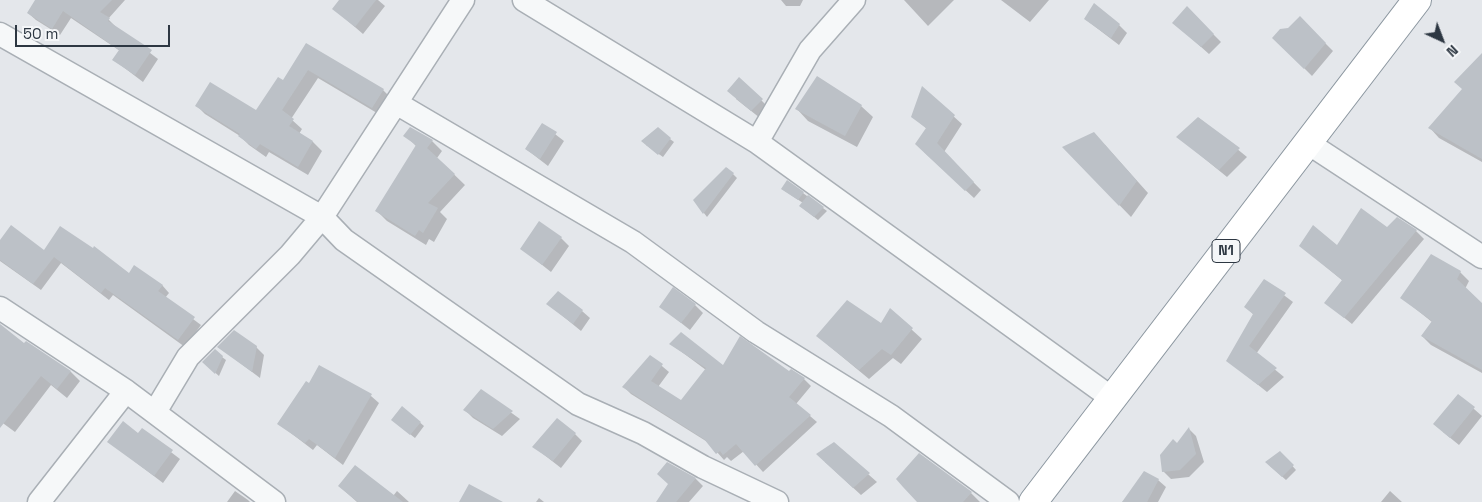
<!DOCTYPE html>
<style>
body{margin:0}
#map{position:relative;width:1482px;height:502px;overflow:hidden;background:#e4e7eb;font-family:"Space Grotesk",sans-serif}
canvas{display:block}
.north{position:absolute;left:1417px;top:15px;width:50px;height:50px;-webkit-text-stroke:4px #f4f6f8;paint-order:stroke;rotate:137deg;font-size:14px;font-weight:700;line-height:20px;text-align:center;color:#2d3742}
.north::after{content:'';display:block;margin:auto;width:18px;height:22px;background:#2d3742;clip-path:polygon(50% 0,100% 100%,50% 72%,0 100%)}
.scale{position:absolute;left:15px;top:25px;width:155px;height:22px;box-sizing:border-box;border:2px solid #2d3742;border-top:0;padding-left:6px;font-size:15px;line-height:18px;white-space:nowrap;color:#2d3742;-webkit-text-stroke:4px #f4f6f8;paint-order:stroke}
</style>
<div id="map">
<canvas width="1482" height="502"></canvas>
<div class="north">N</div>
<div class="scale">50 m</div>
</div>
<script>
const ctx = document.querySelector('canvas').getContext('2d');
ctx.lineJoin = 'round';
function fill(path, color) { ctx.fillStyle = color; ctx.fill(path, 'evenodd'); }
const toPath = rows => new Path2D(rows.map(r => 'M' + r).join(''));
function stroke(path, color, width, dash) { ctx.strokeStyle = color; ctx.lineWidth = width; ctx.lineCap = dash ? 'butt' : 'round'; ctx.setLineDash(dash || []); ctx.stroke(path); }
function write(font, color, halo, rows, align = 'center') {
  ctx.font = font + ' "Space Grotesk",sans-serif'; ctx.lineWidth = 4.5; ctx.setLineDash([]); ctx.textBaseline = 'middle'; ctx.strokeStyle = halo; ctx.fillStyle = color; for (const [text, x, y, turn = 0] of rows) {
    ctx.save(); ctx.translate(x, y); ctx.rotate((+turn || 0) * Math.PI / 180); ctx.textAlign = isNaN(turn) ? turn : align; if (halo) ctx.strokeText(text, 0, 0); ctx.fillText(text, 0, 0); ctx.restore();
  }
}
fill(toPath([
 [36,0,125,0,108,19,116,27,158,59,143,82,114,60,120,51,71,18,60,35,36,20,28,13],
 [341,0,378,0,385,6,363,34,334,9],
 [781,0,803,0,800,6,786,6],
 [904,0,954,0,928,26],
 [1001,0,1049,0,1030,22],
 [1187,8,1221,42,1209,54,1174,23],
 [1300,18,1333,51,1312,76,1274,38,1289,29],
 [1085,19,1119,25,1127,33,1119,45],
 [306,44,383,90,392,99,382,116,318,78,291,119,302,129,299,134,313,142,322,151,308,175,269,152,266,157,249,145,240,136,205,114,196,105,256,112,284,82],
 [1482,55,1482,162,1439,138,1430,128,1464,90],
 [740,79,769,108,760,118,736,99],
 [922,88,962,124,944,152,981,190,974,198,924,152,927,129,913,117],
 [861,106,873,117,857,147,808,121,797,109],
 [1199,118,1247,157,1227,177,1178,137],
 [542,124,564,141,548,166,526,149],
 [405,135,432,141,442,151,437,158,465,185,440,212,447,219,434,242,429,239,426,245,387,221,377,211,417,147],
 [670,139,674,142,663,157,646,145],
 [1105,145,1148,193,1131,217,1064,148],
 [727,168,737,178,707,217,694,200],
 [782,189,803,193,827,211,818,220,800,206,803,203],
 [1387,229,1416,231,1424,239,1352,324,1326,303,1343,281,1301,246,1337,247],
 [561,238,569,246,551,272,522,249],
 [0,242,44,251,162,285,169,293,165,298,201,325,185,347,113,295,109,300,61,263,41,290,0,261],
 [1460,272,1469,281,1465,289,1482,305,1482,373,1431,345,1422,336,1432,322,1402,298],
 [1265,281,1293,302,1256,354,1284,377,1267,392,1228,361,1254,315,1246,307],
 [548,304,582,311,590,318,581,331],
 [695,305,703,313,690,330,661,307],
 [890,310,922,339,901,364,893,358,869,379,828,345,881,324],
 [0,325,25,345,26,343,71,372,80,381,67,398,51,385,15,432,0,421],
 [671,344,723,367,789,373,804,379,811,386,796,404,817,422,763,472,744,451,731,461,727,457,724,460,709,443,631,394,624,387,650,356,669,372,658,387,681,402,706,370],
 [219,347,256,347,264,355,260,378],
 [222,357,226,360,219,376,203,362],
 [320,367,371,396,379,403,343,465,317,445,313,450,279,424,310,385],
 [481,391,520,419,502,436,473,418,465,410],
 [1458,395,1482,416,1459,445,1443,432],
 [403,408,424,426,415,438,397,424],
 [1189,429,1196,436,1204,462,1189,477,1171,479,1163,471],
 [142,430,180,459,163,483,109,442,138,434],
 [575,434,582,441,561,468,534,447],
 [834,444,877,482,861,495,825,462],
 [1280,452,1296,470,1286,480,1270,466],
 [667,463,696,479,703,486,689,502,657,502,669,484],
 [1158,480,1166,487,1158,502,1122,502],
 [339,486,393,496,397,491,409,502,357,502],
 [235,491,248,500,250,502,227,502],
 [1390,491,1402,502,1381,502],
 [971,493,980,502,919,502],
 [539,498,544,502,536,502]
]), '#0003');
fill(toPath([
 [35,0,112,0,100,12,110,18,108,21,152,50,135,75,112,60,119,50,63,11,52,29,27,13],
 [339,0,376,0,355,27,332,9],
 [1094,3,1120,24,1111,38,1084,19],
 [1187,6,1214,34,1201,47,1172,23],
 [1300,16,1326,43,1304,69,1272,38,1280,29,1288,28],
 [306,43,384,89,372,108,308,70,282,110,294,119,289,126,313,141,298,167,260,144,256,149,238,136,240,134,195,106,210,82,256,110,278,77,283,80],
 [1482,53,1482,159,1428,128,1462,89,1454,82],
 [817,76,862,105,845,136,795,109],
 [739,77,763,99,751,111,727,91],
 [922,86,955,115,937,143,974,182,965,191,915,144,926,128,911,117],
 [1198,117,1240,148,1219,170,1176,137],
 [542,123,557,132,540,159,525,149],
 [410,127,433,140,427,148,455,174,428,203,438,208,423,233,419,230,415,236,375,211,416,145,403,136],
 [658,127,671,138,658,155,641,141],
 [1094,132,1137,181,1119,206,1062,147],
 [726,167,734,173,703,214,693,200],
 [787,180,804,192,798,200,781,189],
 [808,195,824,207,814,217,799,206],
 [1361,208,1387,227,1397,217,1417,230,1344,318,1324,303,1342,280,1299,246,1313,225,1337,245],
 [539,221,562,237,542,265,520,249],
 [11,225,44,250,60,226,93,248,94,246,129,273,134,265,163,285,158,291,195,317,178,340,105,288,101,293,54,257,33,284,0,260,0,240],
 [1431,254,1461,271,1457,279,1482,303,1482,370,1421,336,1432,321,1400,298],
 [1264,279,1286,293,1249,346,1277,368,1258,385,1226,361,1253,314,1244,307],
 [673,287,696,304,681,323,659,307],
 [558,291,583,310,573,324,546,304],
 [847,300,881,323,890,308,913,328,891,355,882,349,859,370,816,336],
 [0,324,24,343,26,341,71,371,57,389,41,376,0,428],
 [234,330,257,346,252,372,217,347],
 [681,332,723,365,740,336,789,371,791,369,805,378,789,397,811,415,755,466,736,444,723,455,720,451,716,454,704,439,622,387,650,355,663,364,651,381,681,400,706,368,669,344],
 [215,349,223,356,215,374,202,362],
 [319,365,372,394,335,458,309,439,305,443,277,424,306,381,309,383],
 [481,389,513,411,493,429,463,410],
 [1458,394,1475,407,1450,438,1433,424],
 [402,406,421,422,410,435,391,420],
 [557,418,576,433,553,461,532,447],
 [123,421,138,433,142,428,173,450,154,476,107,442],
 [1189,427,1196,454,1180,470,1162,472,1160,455,1173,439,1177,443],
 [834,442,870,473,853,488,816,454],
 [1280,451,1294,465,1282,477,1265,462],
 [919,453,972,492,963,502,917,502,903,487,896,479],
 [667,462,696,478,676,502,656,502,668,484,657,474],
 [355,465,403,502,358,502,338,486],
 [1144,471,1159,479,1147,502,1122,502],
 [469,484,503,502,459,502]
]), '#bcc1c7');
const street = toPath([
 [524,0,757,142,1113,399],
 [0,34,322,217,344,240,578,404,643,433,703,467,777,502],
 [396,103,633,242,756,332,891,416,1008,502],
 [757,142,810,50,854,0],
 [1308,143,1482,257],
 [0,308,126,391,274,502],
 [155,412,188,357,290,255,322,217,463,0],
 [39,502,126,391]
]);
const highway = toPath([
 [1033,502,1417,0]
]);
stroke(street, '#a9afb5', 25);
stroke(highway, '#8c97a0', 30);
stroke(street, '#f6f8f9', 22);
stroke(highway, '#fff', 28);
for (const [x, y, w] of [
 [1226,251,28]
]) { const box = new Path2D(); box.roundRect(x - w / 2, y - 11.5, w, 23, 4); ctx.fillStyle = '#f4f6f8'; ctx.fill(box); stroke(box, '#2d3742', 1); }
write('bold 14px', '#2d3742', null, [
 ["N1",1226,251]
]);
</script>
